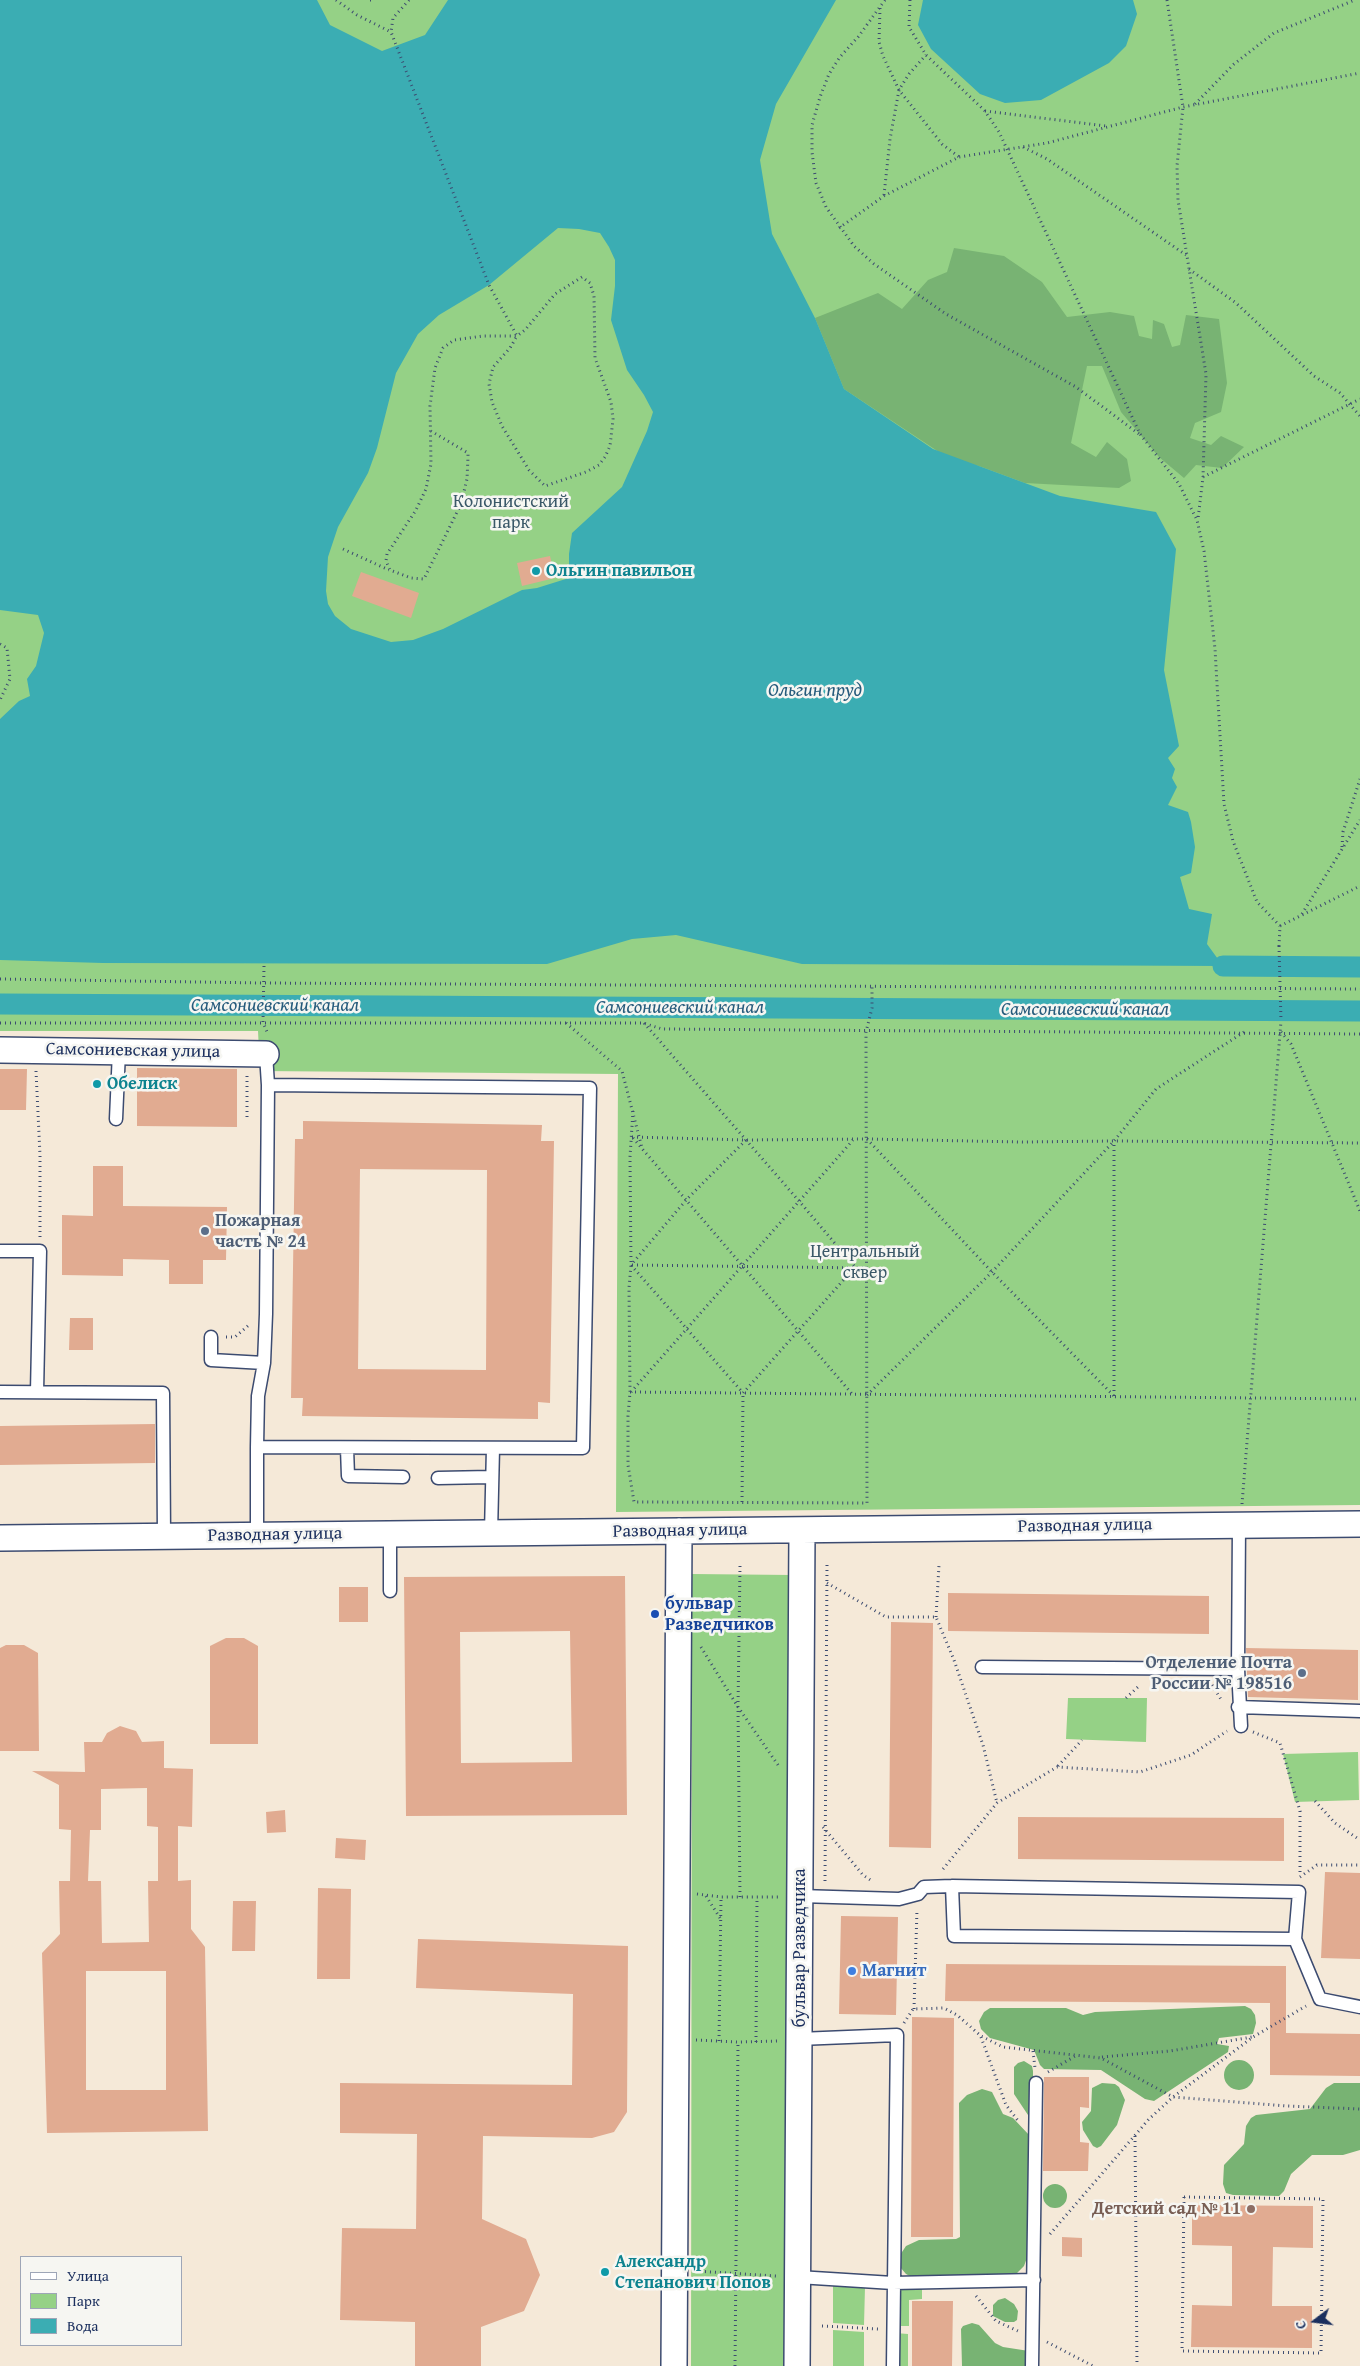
<!DOCTYPE html>
<meta charset="utf-8">
<style>
body{margin:0}
#map{position:relative;width:1360px;height:2366px;overflow:hidden;background:#f5e9d8;font-family:"Gentium Book Plus",serif}
canvas{display:block}
.legend{position:absolute;left:20px;top:2256px;width:162px;height:90px;box-sizing:border-box;background:#f6f6f2;border:1px solid #9ea6b7;margin:0;padding:6px 9px;list-style:none;font-size:15px;color:#1b2f5e}
.legend li{display:flex;align-items:center;gap:10px;height:25px}
.legend b{width:25px;border:1px solid #9ea6b7}
.north{position:absolute;left:1290px;top:2296px;width:50px;height:50px;-webkit-text-stroke:4px #f6f6f2;paint-order:stroke;rotate:255deg;font-size:14px;font-weight:700;line-height:20px;text-align:center;color:#1b2f5e}
.north::after{content:'';display:block;margin:auto;width:18px;height:22px;background:#1b2f5e;clip-path:polygon(50% 0,100% 100%,50% 72%,0 100%)}
</style>
<div id="map">
<canvas width="1360" height="2366"></canvas>
<ul class="legend">
<li><b style="height:6px;background:#fff"></b>Улица</li>
<li><b style="height:14px;background:#95d186"></b>Парк</li>
<li><b style="height:14px;background:#3badb3"></b>Вода</li>
</ul>
<div class="north">С</div>
</div>
<script>
const ctx = document.querySelector('canvas').getContext('2d');
ctx.lineJoin = 'round';
function fill(path, color) { ctx.fillStyle = color; ctx.fill(path, 'evenodd'); }
const toPath = rows => new Path2D(rows.map(r => 'M' + r).join(''));
function stroke(path, color, width, dash) { ctx.strokeStyle = color; ctx.lineWidth = width; ctx.lineCap = dash ? 'butt' : 'round'; ctx.setLineDash(dash || []); ctx.stroke(path); }
function write(font, color, halo, rows, align = 'center') {
  ctx.font = font + ' "Gentium Book Plus",serif'; ctx.lineWidth = 5; ctx.setLineDash([]); ctx.textBaseline = 'middle'; ctx.strokeStyle = halo; ctx.fillStyle = color; for (const [text, x, y, turn = 0] of rows) {
    ctx.save(); ctx.translate(x, y); ctx.rotate((+turn || 0) * Math.PI / 180); ctx.textAlign = isNaN(turn) ? turn : align; if (halo) ctx.strokeText(text, 0, 0); ctx.fillText(text, 0, 0); ctx.restore();
  }
}
fill(toPath([
 [0,0,1360,0,1360,1505,616,1512,618,1074,260,1071,258,1031,0,1031],
 [692,1574,792,1575,785,2366,691,2366],
 [1068,1698,1147,1698,1146,1742,1066,1739],
 [1358,1752,1359,1800,1295,1802,1283,1754],
 [833,2282,865,2287,864,2325,833,2323],
 [896,2285,922,2285,922,2299,909,2300,909,2326,896,2326],
 [833,2330,864,2332,864,2366,833,2366],
 [895,2333,908,2334,908,2366,895,2366]
]), '#95d186');
fill(toPath([
 [954,248,1004,256,1042,282,1067,317,1110,312,1134,316,1139,336,1152,339,1153,320,1164,324,1172,347,1180,345,1186,315,1219,319,1227,383,1221,412,1195,423,1190,438,1211,445,1221,436,1244,447,1222,468,1196,465,1184,478,1159,457,1121,412,1102,366,1087,366,1071,443,1096,457,1107,442,1127,459,1131,481,1119,488,1025,483,979,466,954,462,844,389,815,318,878,293,902,309,928,280,947,272],
 [1245,2006,1251,2009,1255,2015,1256,2023,1253,2034,1219,2038,1217,2044,1229,2046,1228,2052,1154,2101,1145,2099,1101,2070,1044,2069,1040,2065,1034,2050,990,2038,981,2029,979,2021,984,2012,990,2008,1066,2008,1083,2015,1095,2012],
 '1224 2075a15 15 0 1 1 30 0a15 15 0 1 1-30 0Z',
 [1024,2061,1032,2066,1033,2071,1033,2116,1030,2118,1014,2094,1014,2067,1018,2063],
 [1102,2083,1115,2084,1119,2087,1125,2100,1117,2125,1101,2146,1097,2148,1093,2146,1083,2130,1082,2122,1091,2111,1092,2088],
 [1334,2083,1360,2083,1360,2150,1343,2155,1312,2155,1291,2174,1284,2191,1279,2196,1233,2195,1226,2193,1223,2184,1224,2165,1244,2144,1246,2126,1251,2118,1256,2115,1310,2109,1326,2088],
 [982,2089,992,2092,1003,2114,1013,2118,1030,2136,1028,2255,1024,2266,1017,2273,1009,2275,912,2277,906,2274,900,2267,900,2255,906,2246,919,2240,956,2239,960,2237,959,2103,967,2095],
 '1043 2196a12 12 0 1 1 24 0a12 12 0 1 1-24 0Z',
 [1005,2298,1014,2304,1018,2311,1017,2320,1014,2322,1005,2322,993,2316,993,2305,998,2300],
 [972,2323,979,2325,995,2343,1003,2347,1029,2351,1030,2366,962,2366,961,2329,963,2326]
]), '#78b373');
fill(toPath([
 [0,0,317,0,330,25,382,51,425,35,448,0,836,0,776,104,760,160,772,234,815,318,844,389,933,449,1060,496,1156,512,1176,549,1164,670,1179,746,1168,758,1175,769,1172,778,1177,787,1168,805,1188,812,1191,822,1195,847,1191,873,1180,877,1189,909,1212,914,1207,944,1223,966,802,964,676,935,632,939,547,964,103,963,0,960,0,719,19,701,30,696,27,679,36,666,44,633,38,615,0,610],
 [558,228,579,229,600,233,609,247,615,260,615,286,611,320,627,370,644,395,653,412,647,431,622,487,572,533,569,554,569,578,537,588,522,590,443,629,413,640,391,642,351,629,335,616,328,604,326,591,328,557,338,527,368,473,377,448,396,373,418,334,439,315,489,285],
 [923,0,1133,0,1137,14,1126,46,1109,63,1041,100,1005,103,980,94,931,49,918,25]
]), '#3badb3');
stroke(toPath([
 [1223,966,1360,967],
 [0,1004,1360,1011]
]), '#3badb3', 21);
fill(toPath([
 [550,556,555,578,522,586,517,563],
 [361,572,419,593,411,618,352,596],
 [137,1068,237,1069,237,1127,137,1126],
 [0,1069,27,1069,26,1110,0,1110],
 [303,1121,542,1125,541,1141,554,1141,550,1403,538,1402,538,1419,302,1416,303,1398,291,1398,295,1139,303,1139],
 [360,1169,487,1170,486,1370,358,1369],
 [93,1166,123,1166,123,1206,227,1207,226,1260,203,1260,203,1284,169,1284,169,1260,123,1259,123,1276,62,1275,62,1215,93,1216],
 [70,1318,93,1318,93,1350,69,1350],
 [155,1424,155,1463,0,1465,0,1426],
 [625,1576,627,1815,406,1816,404,1577],
 [570,1631,572,1762,461,1763,460,1632],
 [339,1587,368,1587,368,1622,339,1622],
 [948,1593,1209,1596,1209,1634,948,1631],
 [891,1622,933,1623,931,1848,889,1847],
 [226,1638,244,1638,258,1646,258,1744,210,1744,210,1646],
 [6,1645,24,1645,38,1653,39,1751,0,1751,0,1648],
 [1246,1648,1358,1650,1358,1700,1248,1697],
 [120,1726,136,1731,142,1742,164,1741,164,1768,193,1769,192,1827,178,1826,178,1881,191,1880,191,1929,205,1947,208,2131,47,2133,42,1953,60,1934,59,1881,70,1881,71,1830,59,1829,59,1785,32,1771,85,1772,84,1742,102,1742,107,1733],
 [147,1788,147,1826,158,1827,158,1881,148,1881,149,1942,102,1943,101,1881,88,1881,90,1830,101,1830,101,1789],
 [86,1971,166,1971,166,2090,86,2090],
 [285,1810,286,1832,267,1833,266,1812],
 [1018,1817,1284,1818,1284,1861,1018,1859],
 [336,1838,366,1840,365,1860,335,1858],
 [1325,1872,1360,1873,1360,1959,1321,1958],
 [318,1888,351,1889,350,1979,317,1979],
 [233,1901,256,1901,255,1951,232,1951],
 [841,1916,898,1917,896,2015,839,2014],
 [418,1939,628,1946,627,2112,614,2132,592,2138,483,2136,482,2219,526,2239,540,2275,524,2311,481,2327,481,2366,415,2366,415,2322,340,2320,342,2228,416,2229,417,2134,340,2133,340,2083,572,2085,573,1994,416,1988],
 [946,1964,1286,1966,1286,2033,1360,2034,1360,2076,1270,2075,1270,2003,945,2001],
 [912,2017,954,2018,953,2237,911,2237],
 [1044,2077,1089,2077,1089,2108,1080,2107,1080,2142,1089,2143,1088,2171,1043,2171],
 [1192,2205,1313,2206,1313,2248,1273,2247,1272,2306,1312,2306,1312,2348,1191,2347,1192,2305,1232,2306,1232,2246,1192,2245],
 [1062,2237,1082,2238,1082,2257,1062,2256],
 [912,2301,953,2301,952,2366,912,2366]
]), '#e1ab91');
const service = toPath([
 [266,1054,268,1085],
 [116,1119,119,1051],
 [0,1251,40,1251,37,1392],
 [211,1337,211,1360,264,1363],
 [0,1392,163,1393,164,1536],
 [347,1448,348,1476,403,1477],
 [438,1478,491,1477],
 [1239,1525,1238,1669,1241,1726],
 [491,1533,493,1448],
 [257,1535,257,1447,258,1396,264,1363,266,1314,268,1085,590,1088,583,1448,257,1447],
 [390,1591,390,1534],
 [982,1667,1238,1669],
 [1238,1707,1360,1711],
 [800,1896,899,1899,918,1894,924,1887,952,1886,1299,1892,1295,1939,954,1936,952,1886],
 [1295,1939,1320,1999,1360,2007],
 [799,2039,897,2035,893,2366],
 [798,2277,893,2283,1034,2280],
 [1032,2366,1036,2083]
]);
const minor = toPath([
 [0,1050,266,1054],
 [0,1538,1360,1524],
 [674,2366,679,1531],
 [797,2366,802,1530]
]);
stroke(service, '#3c4b70', 15);
stroke(minor, '#3c4b70', 28);
stroke(toPath([
 [336,0,357,15,391,32],
 [370,0,374,0],
 [409,0,393,18,391,32,489,285,517,336,510,348,493,367,489,384,492,402,502,426,529,470,545,486,586,472,599,465,605,457,610,446,613,419,611,402,595,358,594,296,590,283,582,277,555,294,525,330,517,336,483,336,454,340,443,348,435,368,430,406,431,464,426,489,416,510,387,554,386,561,390,570,411,578,424,579,461,504,467,479,468,457,468,453,431,431],
 [885,0,858,37,840,57,829,74,820,97,812,125,812,152,816,183,826,207,854,246,874,264,946,314,1076,387,1139,434],
 [910,0,909,27,926,55,985,111,999,132,1140,434,1179,484,1197,520,1204,551,1215,649,1224,804,1233,841,1257,902,1280,926,1279,946],
 [1167,0,1183,107,1177,166,1178,200,1206,374,1203,477,1198,519],
 [880,8,879,42,883,56,899,90,942,144,959,157],
 [1195,104,1234,64,1274,33,1355,0],
 [985,111,1106,126],
 [1023,147,1047,159,1186,255],
 [884,195,890,139,899,90,909,74,926,55],
 [839,228,884,196,959,157,1047,143,1183,107,1360,73],
 [1189,269,1236,303,1314,376,1340,393,1360,416],
 [1203,477,1360,399],
 [343,549,389,570],
 [0,644,7,648,10,679,0,700],
 [1342,847,1343,832,1360,779],
 [1302,914,1360,820],
 [1280,926,1360,886],
 [264,966,263,1022,267,1032],
 [0,979,263,983,1360,989],
 [0,1023,643,1023,662,1029,1360,1034],
 [566,1023,622,1071,642,1148],
 [644,1023,746,1140,799,1201,855,1267,743,1393,631,1265,687,1199,746,1140],
 [1281,1032,1291,1044,1360,1211],
 [36,1071,40,1155,40,1237],
 [247,1076,247,1119],
 [633,1111,630,1157,631,1265,629,1288,630,1392,628,1416,628,1465,634,1502,867,1503,866,1032,872,1008,872,987],
 [632,1137,746,1140,867,1139,1022,1142,1114,1141,1360,1143],
 [633,1138,853,1395],
 [867,1139,992,1272,1114,1396],
 [632,1265,865,1268],
 [226,1337,235,1337,250,1324],
 [630,1392,1360,1399],
 [631,1392,853,1140],
 [867,1395,992,1272,1114,1141,1156,1089,1244,1032],
 [1114,1396,1114,1141],
 [742,1502,743,1393],
 [1242,1504,1281,1021],
 [827,1583,886,1617,936,1617,954,1660,983,1745,997,1803],
 [936,1617,939,1565],
 [701,1647,738,1707,778,1765],
 [1212,1685,1222,1701],
 [1126,1698,1140,1685],
 [1253,1732,1280,1743,1300,1811,1300,1876],
 [1058,1766,1082,1740],
 [1315,1801,1335,1823,1360,1840],
 [823,1827,863,1875,872,1881],
 [943,1869,997,1803,1057,1767,1140,1772,1191,1755,1227,1731],
 [1300,1877,1317,1865,1360,1865],
 [825,1881,827,1565],
 [697,1894,721,1897,778,1897],
 [706,1896,720,1918],
 [740,1897,738,1707,740,1566],
 [914,2009,917,1909],
 [904,2023,913,2009,944,2008,957,2015,981,2036,1003,2047,1101,2058,1173,2097,1287,2106,1360,2109],
 [981,2037,1006,2105,1019,2122],
 [696,2040,738,2042,777,2041],
 [719,2041,721,1897],
 [756,2042,757,1898],
 [1033,2051,1035,2068],
 [1102,2057,1170,2051,1252,2037],
 [1048,2072,1077,2055],
 [1135,2136,1137,2366],
 [1184,2197,1323,2199,1321,2353,1182,2351,1184,2197],
 [1050,2234,1149,2119,1173,2097,1253,2037,1306,2006],
 [695,2271,776,2276],
 [976,2296,996,2321,1018,2331],
 [822,2326,879,2329],
 [1047,2342,1093,2366],
 [735,2366,738,2042]
]), '#3c4b70', 3, [1, 4]);
stroke(service, '#fff', 12);
stroke(minor, '#fff', 25);
stroke(toPath([
 [1279,946,1281,1021]
]), '#3c4b70', 3, [1, 4]);
for (const [x, y, r, color] of [
 [536,571,5,"#0f9aa8"],
 [97,1084,5,"#0f9aa8"],
 [205,1231,5,"#5c6f8a"],
 [655,1614,5,"#1a4fb4"],
 [1302,1673,5,"#5c6f8a"],
 [852,1971,5,"#3f7fe0"],
 [1251,2209,5,"#8d6e63"],
 [605,2272,5,"#0f9aa8"]
]) { const dot = new Path2D(); dot.arc(x, y, r, 0, 2 * Math.PI); ctx.fillStyle = color; ctx.fill(dot); stroke(dot, '#f6f6f2', 2); }
write('18px', '#3a5868', '#f6f6f2', [
 ["Колонистский",511,502],
 ["парк",511,523],
 ["Центральный",865,1252],
 ["сквер",865,1273]
]);
write('bold 18px', '#0d838f', '#f6f6f2', [
 ["Ольгин павильон",546,571],
 ["Обелиск",107,1084],
 ["Александр",615,2262],
 ["Степанович Попов",615,2283]
], 'left');
write('18px', '#1b2f5e', '#f6f6f2', [
 ["Самсониевская улица",133,1051,1],
 ["Разводная улица",1085,1526,-1],
 ["Разводная улица",680,1531,-1],
 ["Разводная улица",275,1535,-1],
 ["бульвар Разведчика",800,1948,-90]
]);
write('bold 18px', '#4e5e75', '#f6f6f2', [
 ["Пожарная",215,1221],
 ["часть № 24",215,1242],
 ["Отделение Почта",1292,1663,"right"],
 ["России № 198516",1292,1684,"right"]
], 'left');
write('bold 18px', '#164399', '#f6f6f2', [
 ["бульвар",665,1604],
 ["Разведчиков",665,1625]
], 'left');
write('bold 18px', '#366cbe', '#f6f6f2', [
 ["Магнит",862,1971]
], 'left');
write('bold 18px', '#785e54', '#f6f6f2', [
 ["Детский сад № 11",1241,2209]
], 'right');
write('italic 19px', '#265b7c', '#f6f6f2', [
 ["Ольгин пруд",815,691],
 ["Самсониевский канал",275,1006],
 ["Самсониевский канал",680,1008],
 ["Самсониевский канал",1085,1010]
]);
</script>
